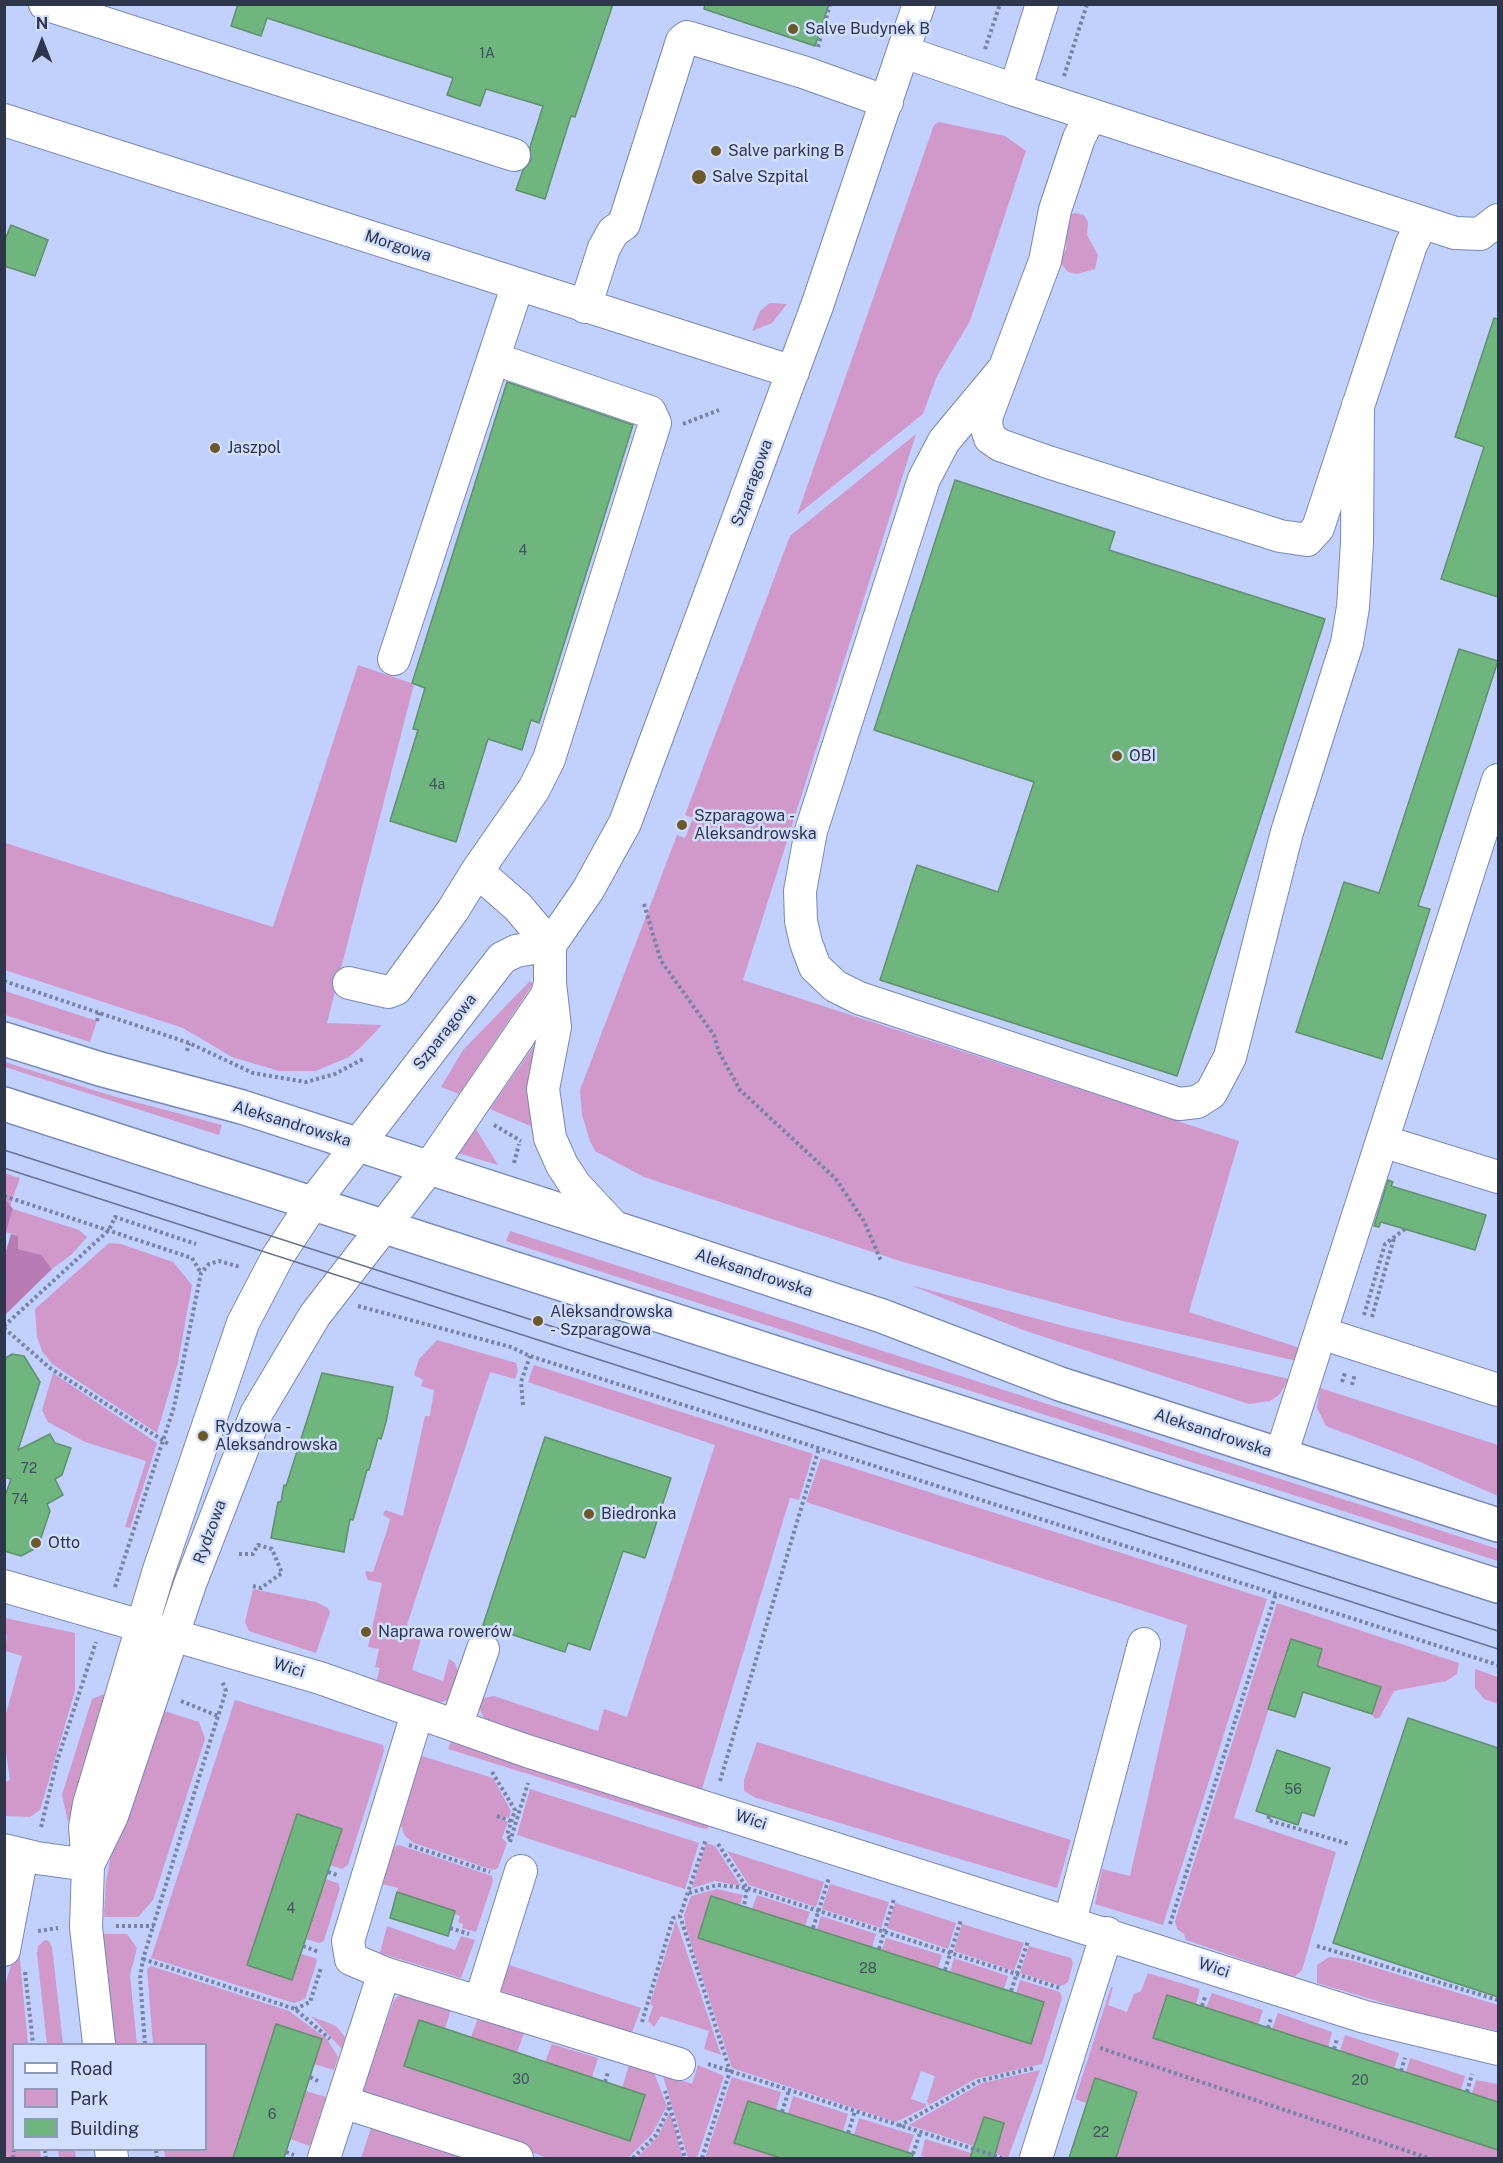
<!DOCTYPE html>
<meta charset="utf-8">
<style>
body{margin:0}
#map{position:relative;width:1503px;height:2163px;overflow:hidden;background:#c1d0fc;font-family:"Public Sans",sans-serif}
canvas{display:block}
.frame{position:absolute;inset:0;border:6px solid #2e364b;pointer-events:none}
.legend{position:absolute;left:12px;top:2043px;width:195px;height:108px;box-sizing:border-box;background:#d2deff;border:2px solid #909bb7;margin:0;padding:8px 10px;list-style:none;font-size:18px;color:#2e364b}
.legend li{display:flex;align-items:center;gap:12px;height:30px}
.legend b{width:30px;border:2px solid #909bb7}
.north{position:absolute;left:12px;top:12px;width:60px;height:60px;-webkit-text-stroke:4px #d2deff;paint-order:stroke;rotate:0deg;font-size:16px;font-weight:700;line-height:24px;text-align:center;color:#2e364b}
.north::after{content:'';display:block;margin:auto;width:21px;height:27px;background:#2e364b;clip-path:polygon(50% 0,100% 100%,50% 72%,0 100%)}
</style>
<div id="map">
<canvas width="1503" height="2163"></canvas>
<div class="frame"></div>
<ul class="legend">
<li><b style="height:8px;background:#fff"></b>Road</li>
<li><b style="height:16px;background:#d099ca"></b>Park</li>
<li><b style="height:16px;background:#6eb57e"></b>Building</li>
</ul>
<div class="north">N</div>
</div>
<script>
const ctx = document.querySelector('canvas').getContext('2d');
ctx.lineJoin = 'round';
function fill(path, color) { ctx.fillStyle = color; ctx.fill(path, 'evenodd'); }
const toPath = rows => new Path2D(rows.map(r => 'M' + r).join(''));
function stroke(path, color, width, dash) { ctx.strokeStyle = color; ctx.lineWidth = width; ctx.lineCap = dash ? 'butt' : 'round'; ctx.setLineDash(dash || []); ctx.stroke(path); }
function write(font, color, halo, rows, align = 'center') {
  ctx.font = font + ' "Public Sans",sans-serif'; ctx.lineWidth = 5; ctx.setLineDash([]); ctx.textBaseline = 'middle'; ctx.strokeStyle = halo; ctx.fillStyle = color; for (const [text, x, y, turn = 0] of rows) {
    ctx.save(); ctx.translate(x, y); ctx.rotate((+turn || 0) * Math.PI / 180); ctx.textAlign = isNaN(turn) ? turn : align; if (halo) ctx.strokeText(text, 0, 0); ctx.fillText(text, 0, 0); ctx.restore();
  }
}
fill(toPath([
 [939,122,1005,136,1026,151,970,321,936,378,923,414,797,515,934,125],
 [1076,213,1084,215,1088,222,1087,235,1098,255,1095,269,1077,274,1068,272,1059,261,1066,249,1067,215],
 [770,303,787,304,772,323,752,331,760,311],
 [916,434,743,980,1239,1141,1189,1312,1300,1348,1297,1361,1123,1321,903,1262,644,1177,595,1151,590,1141,582,1115,580,1090,677,835,685,838,693,818,685,815,790,536],
 [358,665,414,684,327,1023,382,1025,361,1047,349,1057,316,1071,279,1071,232,1057,183,1028,5,970,5,843,273,927],
 [530,981,533,984,459,1094,441,1087,463,1050],
 [5,991,97,1021,90,1042,5,1015],
 [546,1028,533,1127,490,1109],
 [5,1062,109,1095,222,1125,219,1135,5,1067],
 [476,1129,498,1165,458,1153],
 [4,1173,20,1178,10,1206,5,1199],
 [13,1209,79,1230,87,1237,72,1254,52,1269,40,1255,18,1249,18,1236,6,1232],
 [510,1231,1498,1549,1498,1561,506,1241],
 [109,1243,121,1244,173,1262,192,1285,178,1362,157,1433,52,1364,42,1351,37,1337,35,1309],
 [910,1285,1068,1327,1289,1379,1279,1395,1270,1401,1249,1404,1023,1330],
 [437,1340,516,1363,518,1371,515,1379,490,1372,404,1634,421,1639,412,1670,443,1681,449,1659,455,1663,458,1672,456,1688,448,1700,435,1704,376,1683,380,1668,375,1667,379,1649,368,1647,382,1583,368,1580,365,1573,366,1571,373,1572,387,1530,390,1519,383,1515,385,1510,403,1516,425,1416,430,1416,434,1390,421,1386,423,1380,414,1375,419,1359],
 [534,1365,813,1454,799,1500,790,1498,702,1789,485,1721,480,1709,478,1703,484,1698,494,1696,598,1731,604,1709,627,1717,715,1445,528,1382],
 [53,1373,157,1443,130,1528,125,1527,146,1461,85,1442,48,1422,42,1410],
 [1320,1388,1498,1445,1498,1496,1411,1458,1326,1426,1317,1408],
 [821,1458,1267,1599,1163,1925,1095,1904,1102,1869,1130,1876,1187,1625,806,1502],
 [253,1589,316,1602,328,1608,330,1612,316,1653,249,1631,245,1622],
 [1277,1603,1459,1663,1457,1674,1446,1681,1394,1691,1380,1717,1375,1719,1372,1714,1381,1687,1317,1666,1291,1639,1234,1818,1336,1852,1302,1970,1294,1977,1186,1940,1184,1934,1177,1929,1175,1921],
 [5,1618,75,1633,75,1691,40,1810,30,1817,5,1816,5,1782,10,1780,5,1746,5,1717,22,1656,5,1651,7,1635,5,1634],
 [1475,1669,1498,1677,1498,1704,1484,1699,1475,1688],
 [109,1692,68,1822,62,1795,92,1699],
 [235,1700,383,1745,384,1751,348,1865,342,1869,330,1865,297,1815,247,1965,292,1980,301,1954,315,1958,317,1961,305,1999,294,2003,151,1958],
 [158,1709,199,1722,205,1739,153,1900,138,1917,104,1917,106,1881,114,1840],
 [451,1741,710,1823,707,1829,701,1828,448,1749],
 [757,1742,1071,1840,1057,1888,756,1798,744,1791,744,1780],
 [412,1753,493,1778,511,1811,509,1818,503,1816,502,1820,508,1822,502,1838,507,1843,498,1868,493,1870,414,1843,405,1836,398,1818],
 [530,1789,699,1843,685,1889,517,1835],
 [706,1843,715,1846,741,1886,715,1881,692,1888],
 [399,1845,492,1876,493,1881,476,1932,462,1928,463,1924,458,1922,460,1916,454,1914,455,1911,397,1892,398,1888,379,1883,390,1848],
 [727,1851,824,1882,816,1907,749,1885],
 [325,1879,338,1883,340,1888,324,1941,319,1943,306,1939],
 [830,1884,889,1902,881,1928,822,1909],
 [717,1889,743,1895,740,1905,711,1896,698,1938,1030,2044,1044,2002,1016,1993,1020,1980,1060,1992,1062,1998,1042,2064,975,2079,929,2105,927,2101,935,2076,921,2071,911,2099,926,2104,926,2107,896,2122,732,2068,686,1928,684,1915,691,1896],
 [757,1895,810,1912,805,1926,752,1909],
 [895,1903,956,1923,948,1949,887,1928],
 [821,1916,876,1934,872,1947,817,1929],
 [676,1920,721,2055,704,2049,709,2031,661,2016,654,2027,648,2021,653,2006,650,2004],
 [962,1924,1024,1943,1014,1971,954,1951],
 [387,1926,455,1950,461,1936,475,1940,461,1978,380,1953],
 [103,1934,127,1934,137,1948,130,1975,137,2044,114,2044],
 [886,1938,942,1955,938,1968,882,1950],
 [45,1940,49,1941,52,1947,63,2044,47,2044,37,1954,38,1946],
 [1029,1946,1071,1958,1073,1964,1068,1982,1062,1986,1020,1973],
 [16,1949,19,1950,28,2044,14,2044,14,2150,40,2150,41,2158,5,2158,5,1985],
 [1329,1957,1350,1960,1498,2005,1498,2031,1414,2012,1317,1983,1317,1965],
 [954,1958,1008,1976,1004,1989,950,1972],
 [503,1963,641,2008,631,2035,499,1990],
 [151,1966,289,2011,327,2039,338,2057,334,2070,314,2064,276,2024,233,2158,165,2158,164,2150,206,2150,206,2044,153,2044,147,1969],
 [1148,1973,1200,1989,1196,2004,1154,2038,1498,2150,1498,2158,1116,2158,1137,2092,1095,2079,1086,2103,1075,2099,1111,1987,1113,1987,1108,2005,1127,2012,1134,1994,1141,1991],
 [1212,1993,1263,2010,1258,2025,1206,2008],
 [401,1995,451,2009,445,2029,419,2021,404,2066,629,2141,645,2096,622,2088,630,2062,653,2070,667,2106,652,2134,628,2158,548,2158,360,2094,394,2000],
 [1278,2013,1332,2032,1328,2047,1272,2029],
 [311,2016,336,2026,345,2037,342,2049],
 [478,2018,524,2033,517,2053,471,2037],
 [1345,2035,1399,2053,1394,2069,1340,2051],
 [552,2044,598,2058,592,2077,545,2062],
 [1410,2058,1465,2076,1461,2090,1406,2072],
 [698,2065,724,2076,697,2158,688,2158,662,2073,692,2084],
 [1040,2070,1008,2158,995,2153,1004,2123,974,2146,909,2125,982,2083],
 [732,2077,781,2092,776,2110,748,2101,734,2143,781,2158,705,2158],
 [1476,2080,1498,2084,1498,2102,1472,2093],
 [306,2091,326,2097,310,2146,290,2139],
 [793,2096,848,2114,843,2131,788,2114],
 [670,2112,683,2158,637,2158,658,2136],
 [859,2118,914,2135,908,2152,854,2135],
 [371,2128,466,2158,361,2158],
 [925,2139,988,2158,928,2158,921,2156],
 [58,2150,75,2150,76,2158,59,2158]
]), '#d099ca');
fill(toPath([
 [5,1199,13,1209,6,1232,5,1232],
 [11,1234,18,1236,18,1249,41,1255,52,1269,5,1315,5,1254]
]), '#b97bb4');
const building = toPath([
 [238,4,613,4,575,117,571,116,545,199,516,190,523,170,531,160,530,147,543,106,486,89,480,106,447,95,453,78,267,18,261,36,231,26,238,4],
 [705,4,829,4,815,46,704,9,705,4],
 [11,225,48,240,35,276,4,266,4,242,11,225],
 [1494,318,1498,319,1498,597,1441,579,1484,447,1455,437,1494,318],
 [507,382,633,425,539,723,531,720,522,750,488,739,456,842,390,821,418,730,413,729,425,688,412,683,507,382],
 [955,480,1115,532,1109,550,1325,619,1177,1076,880,980,917,865,998,892,1034,782,874,730,955,480],
 [1459,649,1498,661,1418,906,1430,909,1382,1059,1296,1032,1344,882,1379,893,1459,649],
 [1388,1180,1393,1182,1391,1186,1486,1215,1475,1250,1381,1222,1379,1227,1374,1226,1388,1180],
 [12,1354,24,1356,40,1382,18,1450,50,1434,55,1443,71,1448,62,1475,55,1479,63,1495,47,1504,50,1511,38,1547,21,1556,4,1551,4,1499,11,1479,4,1477,4,1359,12,1354],
 [322,1373,393,1387,386,1422,381,1439,378,1438,369,1470,367,1470,353,1520,350,1519,344,1552,271,1538,278,1502,281,1502,284,1485,286,1486,322,1373],
 [545,1437,671,1478,645,1558,623,1551,590,1650,568,1643,565,1652,483,1625,545,1437],
 [1291,1639,1322,1649,1317,1666,1381,1687,1372,1714,1303,1692,1295,1717,1268,1709,1291,1639],
 [1408,1718,1498,1748,1498,1997,1333,1943,1408,1718],
 [1277,1750,1330,1768,1314,1816,1302,1812,1298,1825,1256,1811,1277,1750],
 [297,1814,342,1829,292,1980,247,1965,297,1814],
 [397,1892,455,1911,448,1936,390,1918,397,1892],
 [711,1896,1044,2002,1031,2044,698,1938,711,1896],
 [1167,1995,1498,2102,1498,2150,1153,2038,1167,1995],
 [419,2020,645,2095,630,2141,404,2066,419,2020],
 [276,2024,322,2039,284,2158,233,2158,276,2024],
 [1095,2078,1137,2092,1116,2158,1069,2158,1095,2078],
 [748,2101,913,2154,912,2158,781,2158,734,2143,748,2101],
 [984,2117,1004,2123,994,2158,970,2158,984,2117]
]);
fill(building, '#6eb57e');
stroke(building, '#60916a', 1.5);
const minor = toPath([
 [45,4,514,155],
 [904,52,1015,90,1042,4],
 [1015,90,1455,233,1480,234,1498,220],
 [1091,115,1079,138,1055,210,1045,261,987,415,986,425,990,438,1000,445,1048,462,1280,536,1307,540,1318,528,1411,245,1422,223],
 [4,120,793,372],
 [585,307,604,248,613,232,624,224,682,41,687,37,803,72,887,102],
 [1004,369,944,441,924,479,811,831,800,891,801,921,806,943,815,967,835,986,859,998,1179,1104,1197,1102,1211,1093,1230,1057,1287,832,1347,643,1353,607,1357,543,1358,405],
 [394,659,518,284],
 [477,871,518,907,550,945],
 [349,983,388,992,396,989,453,910,477,871,534,789,549,759,655,423,650,412,495,359],
 [550,983,555,1027,543,1089,550,1138,562,1165,575,1185,615,1228],
 [1382,1141,1498,780],
 [1321,1333,1498,1390],
 [1281,1455,1382,1141,1498,1177],
 [4,1586,320,1678,527,1751,1365,2017,1498,2049],
 [456,1726,483,1649],
 [4,1850,37,1858,88,1865],
 [88,1865,112,1816,190,1584,256,1414,315,1315,429,1168,547,995,550,983,550,945,588,890,625,823,817,306,919,4],
 [1070,1921,1144,1644],
 [4,1950,22,1855],
 [384,1973,679,2064],
 [480,2002,521,1871],
 [99,2044,86,1927,88,1865,85,1827,89,1804,158,1573,243,1323,278,1256,313,1203,502,958,516,951,550,945],
 [343,2102,517,2158],
 [111,2150,112,2158],
 [324,2158,384,1973,351,1959,348,1941,417,1714],
 [1036,2158,1107,1933]
]);
const major = toPath([
 [4,1039,100,1069,242,1107,658,1242,882,1316,1060,1384,1498,1525],
 [4,1104,1498,1586]
]);
stroke(minor, '#7788ba', 34);
stroke(major, '#7788ba', 36);
stroke(toPath([
 [818,47,830,4],
 [985,49,1000,4],
 [1064,76,1087,4],
 [683,424,719,410],
 [644,904,661,961,714,1035,719,1052,740,1090,835,1178,864,1221,881,1261],
 [4,981,189,1043,253,1073,306,1082,335,1074,365,1058],
 [97,1021,99,1012],
 [187,1051,189,1043],
 [494,1125,521,1141],
 [514,1163,519,1144],
 [4,1196,192,1258,201,1273],
 [358,1306,511,1347,530,1356,1498,1665],
 [1364,1315,1385,1244,1405,1229],
 [1372,1317,1394,1238],
 [4,1326,109,1230,115,1217,196,1244],
 [4,1328,50,1368,170,1445],
 [1342,1382,1345,1373],
 [1352,1385,1355,1374],
 [523,1405,521,1382,530,1356],
 [239,1554,253,1554,258,1545,272,1549,282,1573,261,1588,253,1586],
 [115,1587,174,1407,201,1273,209,1264,219,1261,240,1267],
 [181,1701,218,1716,226,1691,222,1681],
 [492,1772,515,1810,507,1835,510,1839],
 [720,1781,819,1448],
 [497,1816,511,1821],
 [1269,1816,1268,1820,1349,1844],
 [41,1827,57,1761,96,1642],
 [510,1842,528,1783],
 [718,1844,747,1888,744,1906],
 [409,1845,490,1872],
 [328,1872,337,1875],
 [689,1893,717,1885,747,1888,1060,1988],
 [1170,1924,1276,1593],
 [116,1926,154,1926],
 [450,1928,469,1934],
 [813,1928,829,1878],
 [38,1931,58,1928],
 [303,1946,319,1952],
 [1317,1946,1498,2000],
 [879,1949,894,1899],
 [143,1959,295,2009,330,2039],
 [945,1970,961,1920],
 [25,1972,33,2044],
 [1011,1991,1028,1941],
 [1202,2006,1205,1997],
 [295,2009,310,2002,321,1968],
 [642,2022,673,1918,680,1916],
 [1268,2028,1271,2018],
 [145,2044,140,1978,143,1959,218,1716],
 [1100,2048,1428,2158],
 [1334,2049,1337,2039],
 [708,2064,1002,2158],
 [1401,2071,1405,2058],
 [310,2077,318,2081],
 [605,2082,608,2072],
 [1467,2092,1472,2074],
 [670,2107,685,2158],
 [782,2112,789,2090],
 [899,2126,979,2081,1034,2068],
 [848,2133,855,2111],
 [45,2150,46,2158],
 [156,2150,157,2158],
 [286,2152,294,2155],
 [913,2154,920,2133],
 [13,2158,14,2150],
 [633,2158,656,2135,670,2106,665,2091],
 [702,2158,730,2071,680,1916,706,1839]
]), '#7883a4', 4, [3, 3]);
stroke(minor, '#fff', 32);
stroke(major, '#fff', 33);
stroke(toPath([
 [4,1150,1498,1631],
 [4,1168,1498,1649]
]), '#687391', 1.5);
for (const [x, y, r, color] of [
 [793,29,6,"#6b5a28"],
 [716,151,6,"#6b5a28"],
 [699,177,8,"#6b5a28"],
 [215,448,6,"#6b5a28"],
 [1117,756,6,"#6b5a28"],
 [682,825,6,"#6b5a28"],
 [538,1321,6,"#6b5a28"],
 [203,1436,6,"#6b5a28"],
 [589,1514,6,"#6b5a28"],
 [36,1543,6,"#6b5a28"],
 [366,1632,6,"#6b5a28"]
]) { const dot = new Path2D(); dot.arc(x, y, r, 0, 2 * Math.PI); ctx.fillStyle = color; ctx.fill(dot); stroke(dot, '#d2deff', 2); }
write('14px', '#3e5658', null, [
 ["1A",487,54],
 ["4",523,551],
 ["4a",437,785],
 ["72",29,1469],
 ["74",20,1500],
 ["56",1293,1790],
 ["4",291,1909],
 ["28",868,1969],
 ["30",521,2080],
 ["20",1360,2081],
 ["6",272,2115],
 ["22",1101,2133]
]);
write('16px', '#2e364b', '#d2deff', [
 ["Salve Budynek B",805,29],
 ["Salve parking B",728,151],
 ["Salve Szpital",712,177],
 ["Jaszpol",227,448],
 ["OBI",1129,756],
 ["Szparagowa -",694,816],
 ["Aleksandrowska",694,834],
 ["Aleksandrowska",550,1312],
 ["- Szparagowa",550,1330],
 ["Rydzowa -",215,1427],
 ["Aleksandrowska",215,1445],
 ["Biedronka",601,1514],
 ["Otto",48,1543],
 ["Naprawa rowerów",378,1632]
], 'left');
write('16px', '#2e364b', '#d2deff', [
 ["Morgowa",398,246,18],
 ["Szparagowa",752,483,-70],
 ["Szparagowa",445,1032,-52],
 ["Aleksandrowska",292,1124,17],
 ["Aleksandrowska",754,1273,18],
 ["Aleksandrowska",1213,1433,18],
 ["Rydzowa",210,1532,-70],
 ["Wici",289,1668,17],
 ["Wici",751,1820,18],
 ["Wici",1214,1968,18]
]);
</script>
